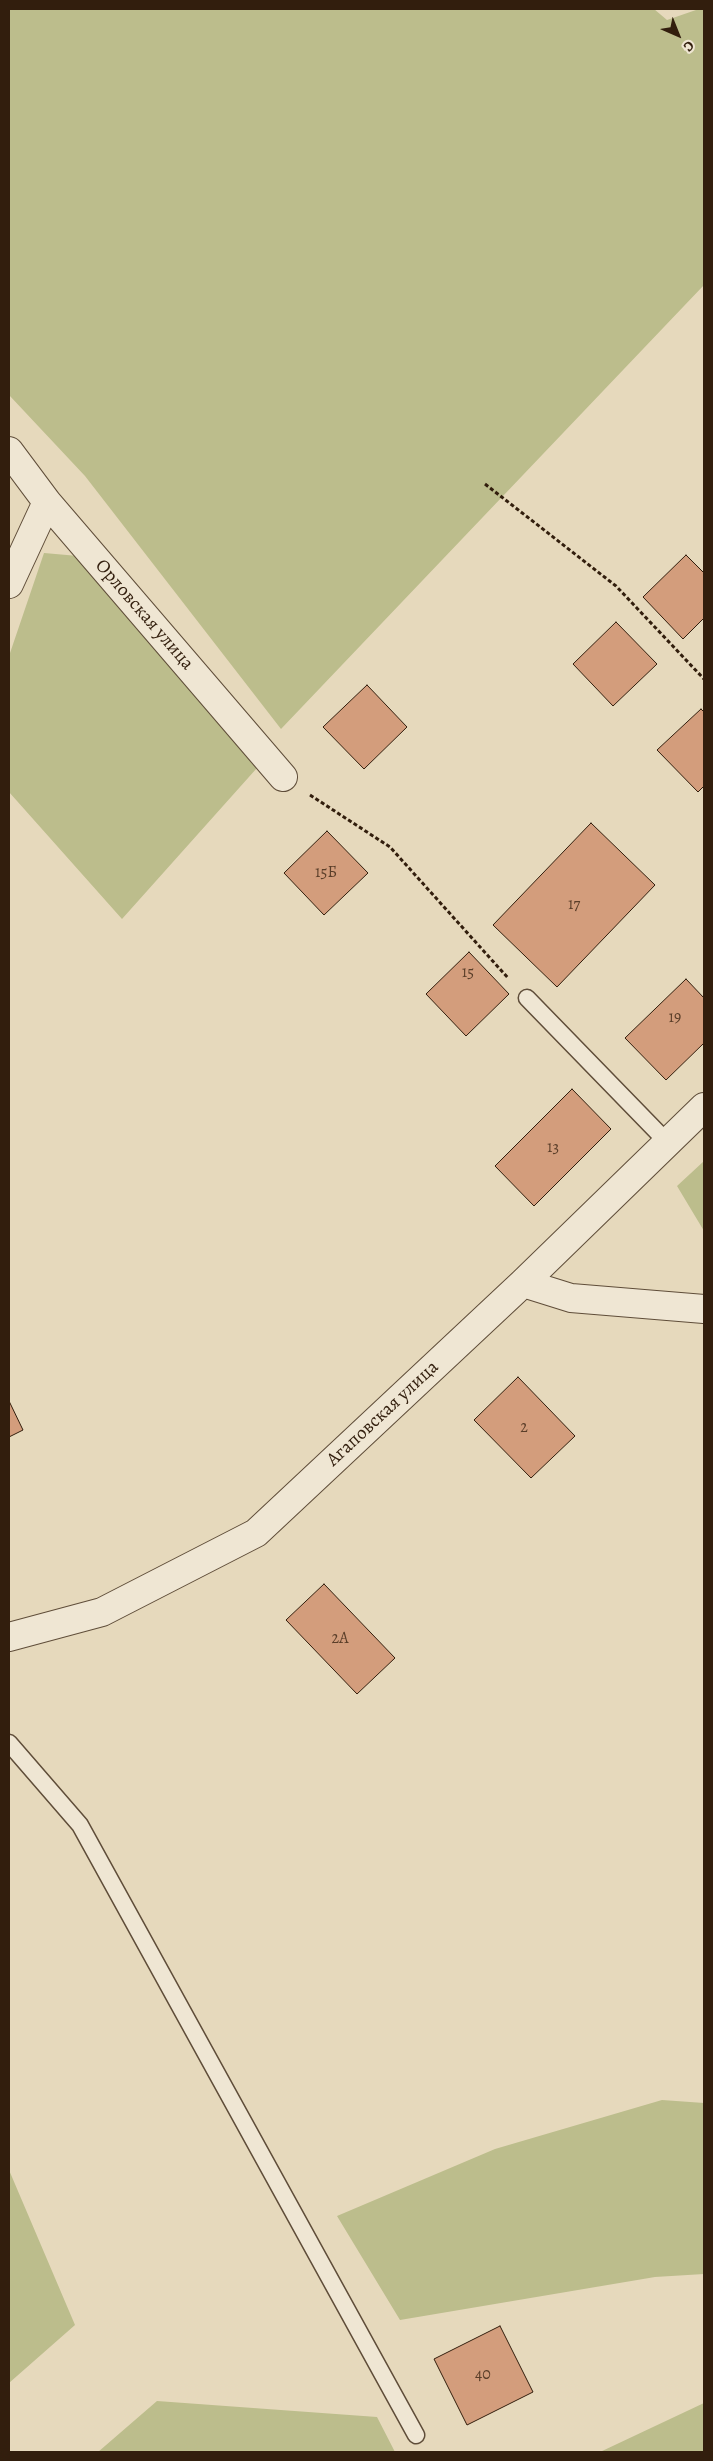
<!DOCTYPE html>
<meta charset="utf-8">
<style>
body{margin:0}
#map{position:relative;width:713px;height:2461px;overflow:hidden;background:#e6d9bc;font-family:Alegreya,serif}
canvas{display:block}
.frame{position:absolute;inset:0;border:10px solid #321e0d;pointer-events:none}
.north{position:absolute;left:653px;top:10px;width:50px;height:50px;-webkit-text-stroke:4px #efe6d3;paint-order:stroke;rotate:136deg;font-size:14px;font-weight:700;line-height:20px;text-align:center;color:#321e0d}
.north::after{content:'';display:block;margin:auto;width:18px;height:22px;background:#321e0d;clip-path:polygon(50% 0,100% 100%,50% 72%,0 100%)}
</style>
<div id="map">
<canvas width="713" height="2461"></canvas>
<div class="frame"></div>
<div class="north">С</div>
</div>
<script>
const ctx = document.querySelector('canvas').getContext('2d');
ctx.lineJoin = 'round';
function fill(path, color) { ctx.fillStyle = color; ctx.fill(path, 'evenodd'); }
const toPath = rows => new Path2D(rows.map(r => 'M' + r).join(''));
function stroke(path, color, width, dash) { ctx.strokeStyle = color; ctx.lineWidth = width; ctx.lineCap = dash ? 'butt' : 'round'; ctx.setLineDash(dash || []); ctx.stroke(path); }
function write(font, color, halo, rows, align = 'center') {
  ctx.font = font + ' Alegreya,serif'; ctx.lineWidth = 4; ctx.setLineDash([]); ctx.textBaseline = 'middle'; ctx.strokeStyle = halo; ctx.fillStyle = color; for (const [text, x, y, turn = 0] of rows) {
    ctx.save(); ctx.translate(x, y); ctx.rotate((+turn || 0) * Math.PI / 180); ctx.textAlign = isNaN(turn) ? turn : align; if (halo) ctx.strokeText(text, 0, 0); ctx.fillText(text, 0, 0); ctx.restore();
  }
}
fill(toPath([
 [9,9,654,9,667,20,696,10,704,9,704,285,281,729,85,476,9,395],
 [44,553,78,556,265,759,122,919,9,792,9,656],
 [704,1161,704,1231,677,1186],
 [662,2100,704,2103,704,2274,655,2277,400,2320,337,2216,495,2149],
 [9,2170,75,2325,9,2383],
 [157,2401,377,2417,395,2452,98,2452],
 [704,2403,704,2452,600,2452]
]), '#bcbd8c');
const building = toPath([
 [686,555,704,573,704,618,683,639,643,597,686,555],
 [616,622,657,664,613,706,573,664,616,622],
 [367,685,407,727,364,769,323,727,367,685],
 [701,709,704,712,704,786,698,792,657,750,701,709],
 [591,823,655,885,557,987,493,925,591,823],
 [327,831,368,873,324,915,284,873,327,831],
 [469,952,509,994,466,1036,426,994,469,952],
 [686,979,704,998,704,1043,666,1080,625,1038,686,979],
 [572,1089,611,1129,534,1206,495,1166,572,1089],
 [518,1377,575,1436,531,1478,474,1420,518,1377],
 [9,1401,23,1430,9,1437,9,1401],
 [324,1584,395,1658,357,1694,286,1620,324,1584],
 [500,2326,533,2392,467,2425,434,2359,500,2326]
]);
fill(building, '#d39d7c');
stroke(building, '#321e0d', 1);
const lane = toPath([
 [527,998,667,1142],
 [9,1743,80,1825,416,2435]
]);
const street = toPath([
 [9,451,47,502,283,777],
 [9,584,47,502],
 [523,1283,571,1298,704,1309],
 [9,1637,102,1612,256,1533,523,1283,704,1107]
]);
stroke(lane, '#5f4d39', 19);
stroke(street, '#5f4d39', 30);
stroke(toPath([
 [485,484,616,586,704,679],
 [310,795,390,847,508,978]
]), '#321e0d', 3, [4, 2.5]);
stroke(lane, '#efe6d3', 16);
stroke(street, '#efe6d3', 28);
write('16px', '#5a3e29', null, [
 ["15Б",326,873],
 ["17",574,905],
 ["15",468,973],
 ["19",675,1018],
 ["13",553,1148],
 ["2",524,1428],
 ["2А",340,1639],
 ["40",483,2375]
]);
write('19px', '#321e0d', '#efe6d3', [
 ["Орловская улица",144,615,49],
 ["Агаповская улица",383,1414,-43]
]);
</script>
